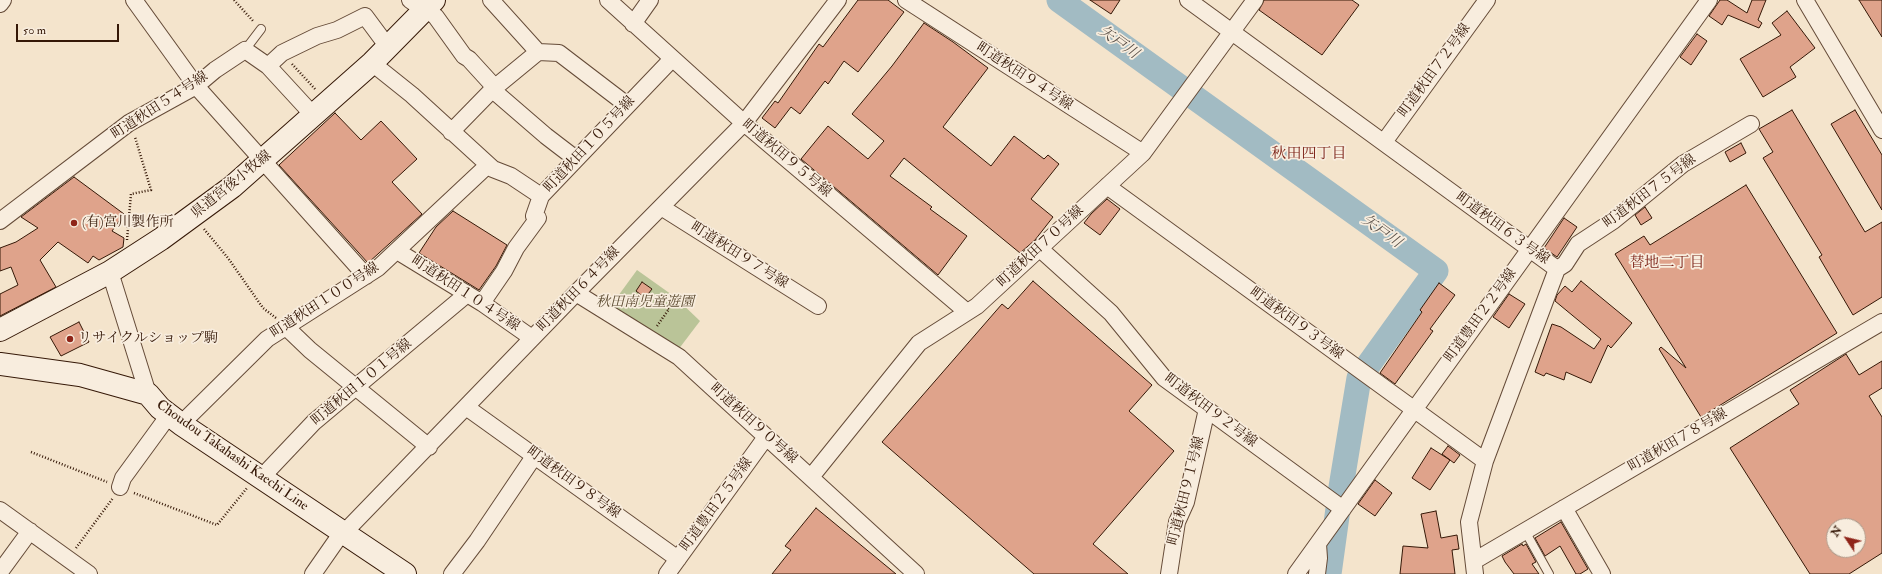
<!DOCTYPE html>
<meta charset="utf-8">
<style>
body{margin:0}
#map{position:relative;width:1882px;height:574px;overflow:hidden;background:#f4e4cc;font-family:"IM FELL Double Pica",serif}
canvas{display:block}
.north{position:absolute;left:1826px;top:518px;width:40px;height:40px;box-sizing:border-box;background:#f8edde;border:1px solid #aa9888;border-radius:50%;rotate:305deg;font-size:11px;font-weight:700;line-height:16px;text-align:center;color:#351807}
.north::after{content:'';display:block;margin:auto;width:14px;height:18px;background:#8f2418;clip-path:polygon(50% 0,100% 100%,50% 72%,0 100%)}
.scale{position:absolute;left:16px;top:24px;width:103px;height:18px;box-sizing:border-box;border:2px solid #351807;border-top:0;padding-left:5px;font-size:12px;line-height:14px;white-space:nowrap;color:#351807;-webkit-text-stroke:3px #f8edde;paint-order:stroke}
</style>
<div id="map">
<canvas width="1882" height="574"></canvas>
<div class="north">N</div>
<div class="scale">50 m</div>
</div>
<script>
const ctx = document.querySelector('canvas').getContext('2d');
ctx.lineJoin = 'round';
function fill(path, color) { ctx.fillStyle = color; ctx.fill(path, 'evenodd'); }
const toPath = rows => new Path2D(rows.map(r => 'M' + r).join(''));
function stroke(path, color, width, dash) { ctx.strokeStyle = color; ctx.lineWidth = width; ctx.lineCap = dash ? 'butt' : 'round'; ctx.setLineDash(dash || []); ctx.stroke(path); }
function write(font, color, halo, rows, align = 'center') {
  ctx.font = font + ' "IM FELL Double Pica","Noto Serif JP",serif'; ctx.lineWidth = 3.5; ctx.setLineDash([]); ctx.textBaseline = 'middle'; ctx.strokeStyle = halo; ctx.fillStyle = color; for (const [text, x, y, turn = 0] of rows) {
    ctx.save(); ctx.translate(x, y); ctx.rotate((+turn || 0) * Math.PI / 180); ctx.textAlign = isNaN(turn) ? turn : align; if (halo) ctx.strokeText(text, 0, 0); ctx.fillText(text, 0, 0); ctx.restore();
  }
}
fill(toPath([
 [637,270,675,297,700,321,678,350,610,307]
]), '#bac498');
stroke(toPath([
 [1059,0,1436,271,1359,378,1341,487,1329,574]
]), '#a2bbc3', 25);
const building = toPath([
 [858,0,888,0,904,12,858,72,844,61,828,84,825,81,800,114,791,107,775,128,762,118,775,101,778,103,819,44,823,47,858,0],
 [1090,0,1120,0,1111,14,1090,0],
 [1264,0,1352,0,1359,5,1322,55,1259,10,1264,0],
 [1720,0,1727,0,1747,13,1752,0,1766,0,1758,20,1762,23,1759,28,1728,15,1722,25,1709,16,1720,0],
 [1859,0,1882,0,1882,37,1859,0],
 [1787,11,1815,48,1790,67,1796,77,1763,97,1740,59,1781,35,1772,23,1787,11],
 [924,23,953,42,988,68,943,127,991,166,1014,136,1044,159,1048,155,1059,164,1031,199,1053,217,1035,240,1020,253,904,158,890,176,932,207,930,209,967,236,938,275,801,159,828,126,868,159,884,141,852,114,892,66,924,23],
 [1697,34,1707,41,1691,65,1680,57,1697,34],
 [1792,110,1865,232,1882,222,1882,297,1853,315,1819,257,1822,255,1763,158,1773,152,1759,129,1792,110],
 [1855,110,1882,155,1882,210,1831,124,1855,110],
 [335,113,361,140,381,121,417,159,392,182,422,214,368,263,279,165,335,113],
 [1741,143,1746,153,1730,162,1725,152,1741,143],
 [74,177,124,214,112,231,124,238,123,247,99,260,93,256,88,263,58,242,40,260,56,287,0,316,0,294,18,285,11,267,0,271,0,248,16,242,38,228,21,217,74,177],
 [1746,185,1837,333,1701,417,1659,349,1661,347,1686,368,1615,254,1644,236,1650,245,1746,185],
 [1107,199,1120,209,1100,235,1084,223,1091,214,1107,199],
 [1645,207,1652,218,1641,225,1635,215,1645,207],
 [453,211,507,245,496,266,479,290,419,253,436,227,453,211],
 [1564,218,1577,227,1557,257,1544,248,1564,218],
 [1033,281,1152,385,1129,411,1174,451,1093,544,1128,574,1034,574,882,442,1002,304,1008,309,1033,281],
 [1581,281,1632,323,1611,348,1608,345,1591,383,1566,372,1564,380,1546,373,1544,376,1535,372,1552,324,1561,327,1594,349,1601,339,1555,301,1557,295,1565,286,1572,292,1581,281],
 [642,282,652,289,645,298,636,291,642,282],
 [1439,283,1455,295,1430,329,1433,331,1395,384,1380,373,1422,312,1420,310,1439,283],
 [1509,294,1525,304,1509,328,1493,317,1509,294],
 [79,322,89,342,61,356,50,337,79,322],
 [1846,354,1859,375,1882,361,1882,388,1869,396,1882,417,1882,553,1849,574,1810,574,1730,448,1799,404,1790,390,1846,354],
 [1834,526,1858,526,1858,550,1834,550,1834,526],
 [1448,446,1460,455,1454,463,1442,454,1448,446],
 [1431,448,1450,460,1430,490,1412,478,1431,448],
 [1375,480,1392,493,1375,516,1358,504,1375,480],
 [816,508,896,574,772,574,791,550,785,546,816,508],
 [1436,511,1441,538,1457,535,1459,549,1452,550,1455,574,1400,574,1403,546,1428,548,1421,514,1436,511],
 [1561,522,1588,569,1580,574,1576,574,1560,546,1545,556,1535,538,1561,522],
 [1522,544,1523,546,1526,544,1536,562,1532,564,1539,574,1514,574,1505,562,1502,556,1522,544]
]);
fill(building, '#dfa38b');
stroke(building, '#351807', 1);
const lane = toPath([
 [245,50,261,29],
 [1525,531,1549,574]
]);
const street = toPath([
 [134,0,196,86,366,276],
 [410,0,424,10],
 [491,0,538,52,559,53,627,105],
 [608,0,744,123,967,312],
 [906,0,1143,153],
 [1188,0,1557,269,1485,461,1469,522,1475,574],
 [1805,0,1882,130],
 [0,4,3,0],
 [426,8,436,17,464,56,469,59,490,82,495,92,546,136,576,159],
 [633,24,650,0],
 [372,63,412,95,493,169,511,176,541,196,672,59],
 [268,66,282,53,317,36,337,30,365,16,388,47],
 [451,132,493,89,538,52],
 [1384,142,1487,0],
 [1107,186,1485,461],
 [661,207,818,306],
 [0,221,129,123,196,86,215,70,245,50,268,66,314,116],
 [1039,248,1111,313,1164,378,1343,509],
 [397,251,482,303,532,338],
 [1557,269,1565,264,1578,244,1613,221,1683,164,1751,124],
 [110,272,148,394],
 [576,293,679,357,916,574],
 [482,303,504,271,516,248,538,218,534,216,541,196],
 [286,327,310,350,429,447],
 [466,407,678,559],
 [181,424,267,339,378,268,488,165],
 [811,477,919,343,977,306,1143,153,1255,0],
 [261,478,314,422,467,294],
 [120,487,123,478,169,415],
 [1564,508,1602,574],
 [0,510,89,574],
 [1474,561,1882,322],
 [0,572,30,531],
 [313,574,336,541,576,293,744,123,838,0],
 [452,574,477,541,535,455],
 [667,574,766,437],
 [1169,574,1177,522,1186,502,1207,409],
 [1296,574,1709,0],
 [1317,574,1319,558,1318,544]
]);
const secondary = toPath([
 [0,330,110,272,161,239,232,187,372,63,434,0],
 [0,364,80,375,148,394,160,408,181,424,405,574]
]);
stroke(lane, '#654b38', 10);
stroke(street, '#654b38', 18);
stroke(secondary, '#351807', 24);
stroke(toPath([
 [234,0,254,22],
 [292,64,316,90],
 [204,229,228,258,263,308,276,318],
 [127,240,131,194,151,190,135,137],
 [651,296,669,309,657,326],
 [31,452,107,482],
 [134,493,217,525,247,488],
 [76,548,113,498]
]), '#351807', 2.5, [1, 2]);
stroke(lane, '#f8edde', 8);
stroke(street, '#f8edde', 16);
stroke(secondary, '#f8edde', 22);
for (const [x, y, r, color] of [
 [74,223,4,"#8f2418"],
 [70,339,4,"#8f2418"]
]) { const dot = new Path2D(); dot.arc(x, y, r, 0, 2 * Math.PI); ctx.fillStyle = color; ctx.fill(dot); stroke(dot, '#f8edde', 1.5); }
write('14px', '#351807', '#f8edde', [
 ["町道秋田７２号線",1435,71,-54],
 ["町道秋田９４号線",1024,77,33],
 ["町道秋田５４号線",160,106,-33],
 ["町道秋田１０５号線",590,145,-47],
 ["町道秋田９５号線",786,159,40],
 ["県道宮後小牧線",232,185,-39],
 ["町道秋田７５号線",1650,192,-37],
 ["町道秋田６３号線",1502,229,36],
 ["町道秋田７０号線",1041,247,-43],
 ["町道秋田９７号線",739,256,32],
 ["町道秋田６４号線",579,290,-46],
 ["町道秋田１０４号線",465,294,33],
 ["町道秋田１００号線",325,301,-33],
 ["町道豊田２２号線",1481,316,-54],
 ["町道秋田９３号線",1296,324,36],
 ["町道秋田１０１号線",362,383,-40],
 ["町道秋田９２号線",1210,411,37],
 ["町道秋田９０号線",753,424,42],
 ["町道秋田７８号線",1678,441,-30],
 ["Choudou Takahashi Kaechi Line",232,456,35],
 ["町道秋田９８号線",573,483,36],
 ["町道秋田９１号線",1187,491,-76],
 ["町道豊田２５号線",717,505,-54]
]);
write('14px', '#351807', '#f8edde', [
 ["(有)宮川製作所",82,223],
 ["リサイクルショップ駒",78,339]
], 'left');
write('italic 14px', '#5d4c32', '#f8edde', [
 ["秋田南児童遊園",645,303]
]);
write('italic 15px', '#5b5149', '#f8edde', [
 ["矢戸川",1118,43,36],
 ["矢戸川",1381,232,36]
]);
write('15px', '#7a1f14', '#f8edde', [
 ["秋田四丁目",1309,155],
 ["替地二丁目",1667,264]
]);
</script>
